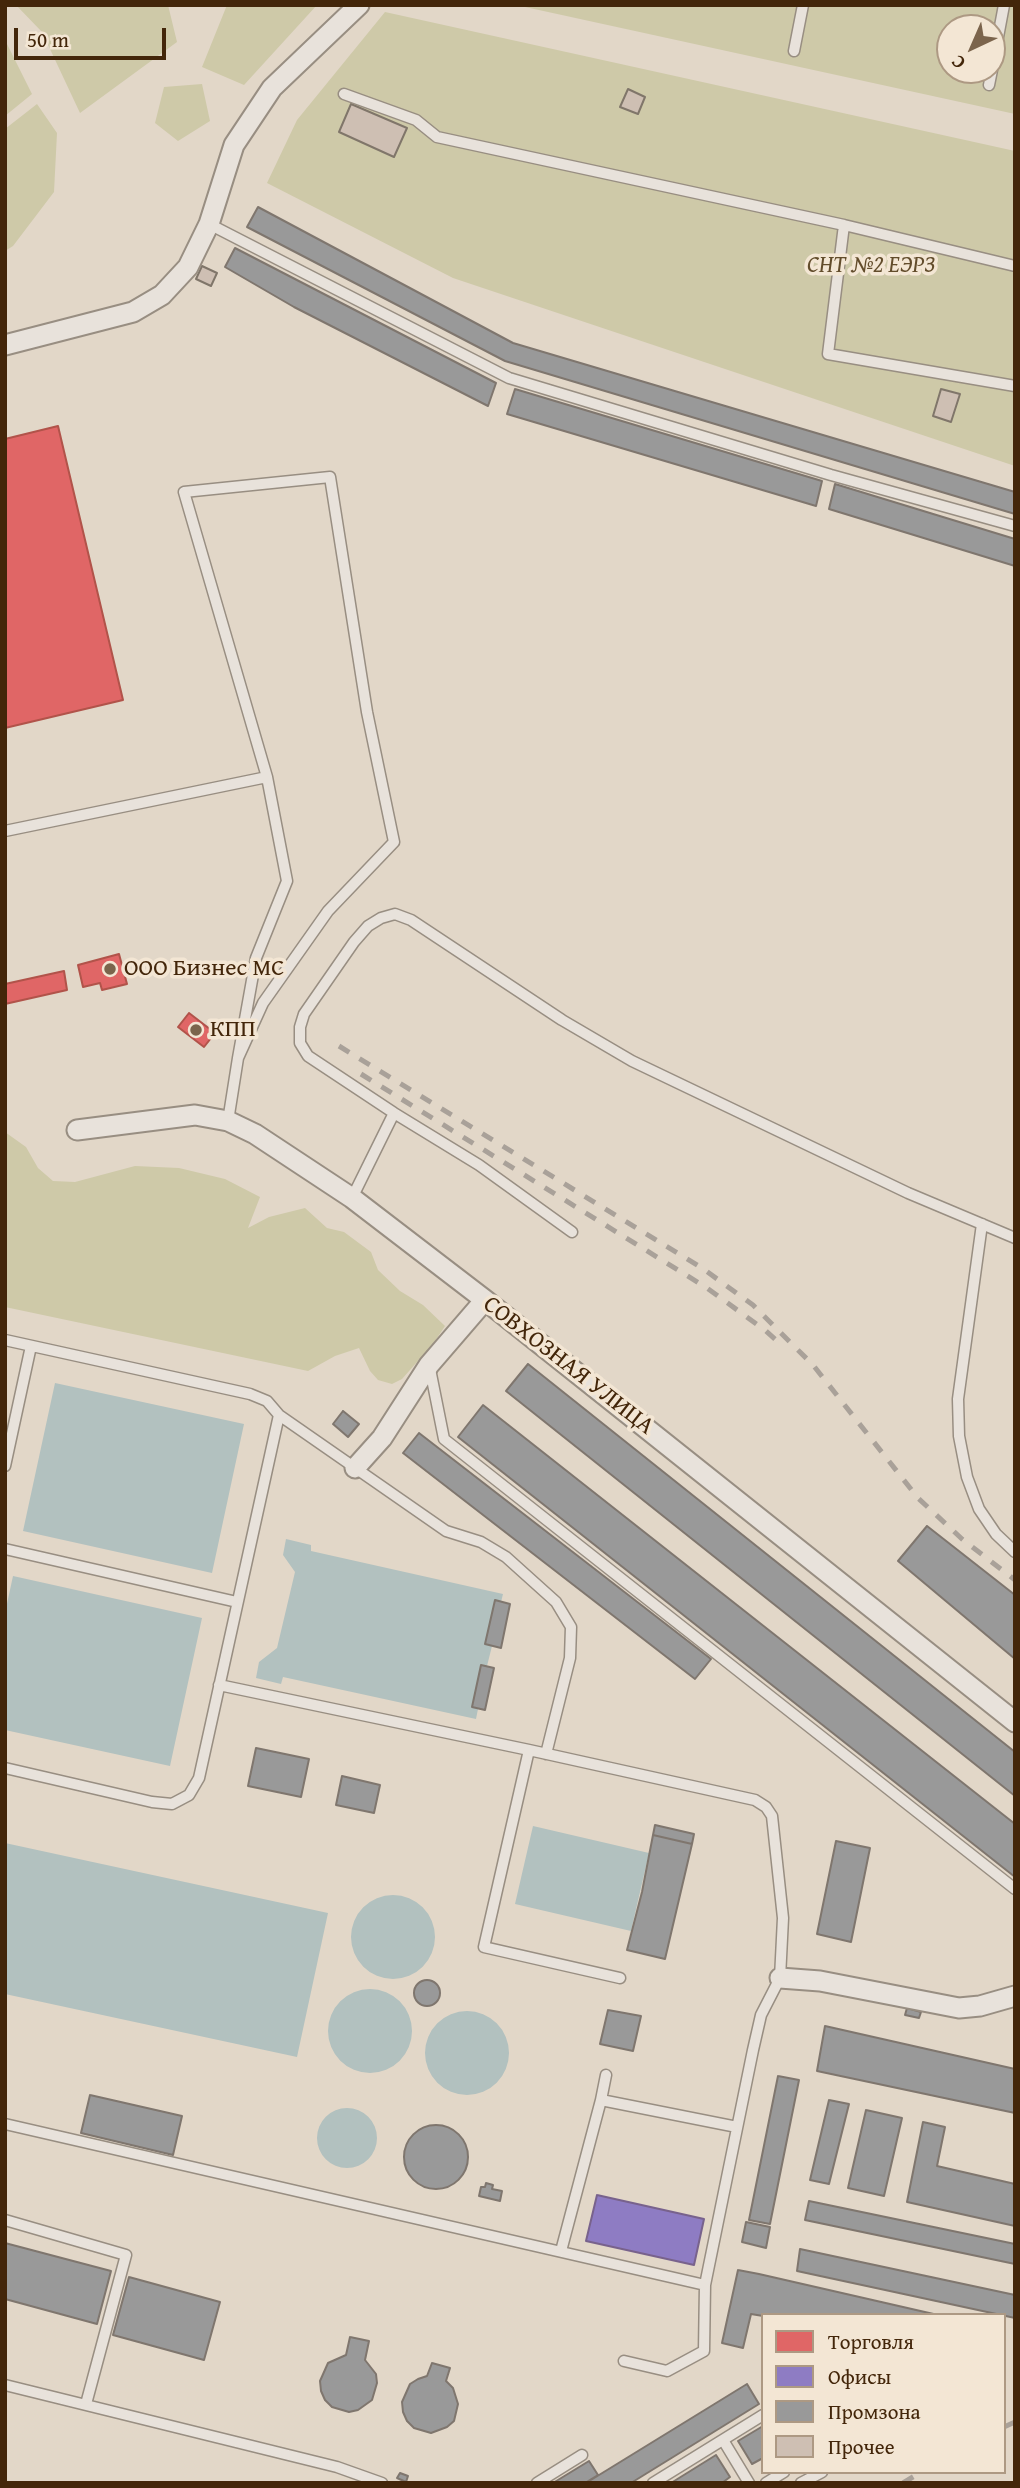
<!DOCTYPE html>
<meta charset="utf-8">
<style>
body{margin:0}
#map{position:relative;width:1020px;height:2488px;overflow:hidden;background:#e2d7c8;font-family:"Gentium Book Plus",serif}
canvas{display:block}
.frame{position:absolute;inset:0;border:7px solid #43260a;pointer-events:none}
.legend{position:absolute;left:761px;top:2313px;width:245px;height:161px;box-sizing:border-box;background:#f3e6d4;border:2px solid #ad9983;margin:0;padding:9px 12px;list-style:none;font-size:21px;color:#43260a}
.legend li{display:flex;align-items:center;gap:14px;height:35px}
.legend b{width:35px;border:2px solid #ad9983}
.north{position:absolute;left:936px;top:14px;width:70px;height:70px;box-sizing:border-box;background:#f3e6d4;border:2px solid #ad9983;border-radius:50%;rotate:224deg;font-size:19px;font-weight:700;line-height:28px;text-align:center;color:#43260a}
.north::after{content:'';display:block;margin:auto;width:24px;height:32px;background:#7b644c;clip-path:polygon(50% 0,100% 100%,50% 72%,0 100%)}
.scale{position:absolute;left:14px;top:28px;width:152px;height:32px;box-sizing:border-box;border:4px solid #43260a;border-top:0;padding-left:9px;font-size:21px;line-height:24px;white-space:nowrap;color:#43260a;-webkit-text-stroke:5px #f3e6d4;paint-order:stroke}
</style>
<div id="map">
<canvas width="1020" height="2488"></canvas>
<div class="frame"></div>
<ul class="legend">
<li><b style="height:19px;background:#e06666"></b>Торговля</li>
<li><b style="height:19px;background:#8e7cc3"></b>Офисы</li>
<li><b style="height:19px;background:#999"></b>Промзона</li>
<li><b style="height:19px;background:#cebfb3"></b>Прочее</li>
</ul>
<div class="north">С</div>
<div class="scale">50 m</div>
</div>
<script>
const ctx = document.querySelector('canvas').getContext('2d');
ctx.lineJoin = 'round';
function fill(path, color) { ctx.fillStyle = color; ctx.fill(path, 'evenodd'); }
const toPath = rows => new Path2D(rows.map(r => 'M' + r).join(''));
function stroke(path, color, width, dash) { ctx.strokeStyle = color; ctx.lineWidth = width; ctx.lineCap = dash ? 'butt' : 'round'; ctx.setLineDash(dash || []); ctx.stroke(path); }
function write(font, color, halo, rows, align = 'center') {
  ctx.font = font + ' "Gentium Book Plus",serif'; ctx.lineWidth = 7; ctx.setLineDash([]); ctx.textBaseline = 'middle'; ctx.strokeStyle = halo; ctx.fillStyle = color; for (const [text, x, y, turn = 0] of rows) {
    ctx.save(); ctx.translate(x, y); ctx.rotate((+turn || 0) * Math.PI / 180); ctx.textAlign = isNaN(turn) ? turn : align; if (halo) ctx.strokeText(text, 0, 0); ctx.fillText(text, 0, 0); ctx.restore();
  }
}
fill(toPath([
 [16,5,168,5,177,42,80,113,42,32],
 [227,5,317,5,244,85,202,67],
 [516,5,1015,5,1015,114],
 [950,28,992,28,992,70,950,70],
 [385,12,1015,151,1015,466,453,278,267,183,297,120],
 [5,40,32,94,5,116],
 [202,84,210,121,178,141,155,123,164,87],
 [37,104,57,133,54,192,13,246,5,251,5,129],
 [5,1132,26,1147,38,1168,53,1181,75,1182,135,1166,179,1168,225,1179,260,1197,248,1228,269,1217,305,1208,327,1228,344,1232,371,1252,378,1270,400,1291,423,1305,445,1326,433,1344,402,1379,392,1384,378,1380,370,1371,359,1348,335,1356,308,1371,5,1307]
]), '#cec9a8');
fill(toPath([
 [55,1383,244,1424,212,1573,23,1531],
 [286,1539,311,1545,311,1551,503,1594,501,1602,495,1601,490,1623,492,1646,487,1666,481,1665,472,1707,478,1709,476,1719,283,1677,281,1684,256,1678,259,1662,277,1648,295,1572,283,1555],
 [13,1576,202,1618,170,1766,5,1730,5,1613],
 [533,1826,649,1853,631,1931,515,1904],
 [5,1843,328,1913,297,2057,5,1994],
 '351 1937a42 42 0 1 1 84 0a42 42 0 1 1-84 0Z',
 '328 2031a42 42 0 1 1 84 0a42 42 0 1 1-84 0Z',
 '425 2053a42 42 0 1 1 84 0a42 42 0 1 1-84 0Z',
 '317 2138a30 30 0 1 1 60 0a30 30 0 1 1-60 0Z'
]), '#b2c1bf');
const shops = toPath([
 [58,426,123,700,5,728,5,439,58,426],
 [119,954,127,984,102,990,100,983,83,987,78,965,119,954],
 [64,971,67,990,5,1004,5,984,64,971],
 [189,1013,215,1033,204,1047,178,1027,189,1013]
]);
fill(shops, '#e06666');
stroke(shops, '#b1534a', 2);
const offices = toPath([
 [597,2195,704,2219,694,2265,586,2241,597,2195]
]);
fill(offices, '#8e7cc3');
stroke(offices, '#78628c', 2);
const industry = toPath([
 [258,207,513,343,1015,492,1015,514,505,361,247,227,258,207],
 [235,248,496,383,488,406,294,307,225,267,235,248],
 [515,389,822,481,816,506,507,414,515,389],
 [835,484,1015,539,1015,566,829,509,835,484],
 [528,1364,1015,1752,1015,1796,506,1391,528,1364],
 [483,1405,1015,1824,1015,1877,458,1437,483,1405],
 [343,1411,359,1424,348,1437,333,1424,343,1411],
 [419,1433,711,1659,695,1679,403,1453,419,1433],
 [927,1526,1015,1595,1015,1659,898,1561,927,1526],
 [495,1600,510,1604,501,1648,485,1644,495,1600],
 [481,1665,494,1668,485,1710,472,1707,481,1665],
 [256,1748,309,1759,301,1797,248,1786,256,1748],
 [342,1776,380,1785,374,1813,336,1805,342,1776],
 [655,1825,694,1834,692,1844,653,1835,655,1825],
 [653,1835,692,1844,665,1959,627,1950,642,1892,653,1835],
 [836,1841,870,1848,851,1942,817,1934,836,1841],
 '414 1993a13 13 0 1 1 26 0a13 13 0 1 1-26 0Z',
 [907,2008,921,2012,919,2018,905,2015,907,2008],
 [608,2010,641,2016,633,2051,600,2044,608,2010],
 [825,2026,1015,2069,1015,2113,817,2071,825,2026],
 [778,2076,799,2080,770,2224,749,2220,778,2076],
 [90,2095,182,2116,173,2155,81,2133,90,2095],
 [829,2100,849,2104,829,2184,810,2180,829,2100],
 [866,2110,902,2118,884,2196,848,2188,866,2110],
 [923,2122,945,2127,937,2166,1015,2184,1015,2226,907,2202,923,2122],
 '404 2157a32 32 0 1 1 64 0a32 32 0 1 1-64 0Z',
 [486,2183,493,2185,492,2189,502,2191,500,2201,479,2196,481,2187,485,2187,486,2183],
 [809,2201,1015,2244,1015,2264,805,2220,809,2201],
 [746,2222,770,2227,766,2248,742,2242,746,2222],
 [5,2243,111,2271,97,2324,5,2299,5,2243],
 [800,2249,1015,2295,1015,2318,797,2271,800,2249],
 [738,2270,759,2274,938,2315,763,2315,763,2316,751,2314,743,2348,722,2343,738,2270],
 [129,2277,220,2302,204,2360,113,2335,129,2277],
 [350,2337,369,2341,365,2360,376,2374,377,2383,372,2400,358,2410,349,2412,332,2407,325,2400,321,2391,320,2381,328,2363,346,2355,350,2337],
 [432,2363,450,2368,446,2381,453,2388,458,2404,454,2421,447,2427,431,2433,414,2428,407,2421,403,2412,402,2402,410,2384,418,2379,427,2376,432,2363],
 [747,2384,759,2404,631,2483,586,2483,747,2384],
 [763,2426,763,2458,752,2464,738,2441,763,2426],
 [716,2455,730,2477,722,2483,671,2483,716,2455],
 [589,2461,598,2475,585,2483,553,2483,589,2461],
 [400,2473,408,2476,406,2482,397,2478,400,2473]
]);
fill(industry, '#999');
stroke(industry, '#7f766e', 2);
const building = toPath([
 [628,89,645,97,638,114,620,107,628,89],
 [351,104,407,128,394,157,339,132,351,104],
 [202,266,217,273,211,286,196,279,202,266],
 [941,389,960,394,951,422,933,416,941,389]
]);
fill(building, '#cebfb3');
stroke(building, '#80766a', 2);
const lane = toPath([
 [794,51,803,5],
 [992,69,1004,5],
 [989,85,992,70],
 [344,94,416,120,437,137,844,225,1015,266],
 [209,224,509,378,831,475,1015,526],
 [844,225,828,354,1015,386],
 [5,831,267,777],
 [228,1121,238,1058,256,958,287,881,267,777,184,492,330,477,367,712,394,842,328,911,263,1003,238,1058],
 [352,1198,394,1113],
 [982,1224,958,1399,959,1436,967,1477,979,1509,996,1534,1015,1552],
 [572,1232,479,1165,394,1113,308,1056,300,1043,300,1027,304,1014,354,942,368,926,381,918,395,914,411,920,562,1020,632,1061,908,1193,1015,1238],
 [5,1340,250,1394,267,1401,279,1415,446,1531,481,1542,506,1557,556,1602,571,1627,570,1658,546,1754],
 [430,1369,444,1439,1015,1889],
 [5,1466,31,1346],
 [5,1549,237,1602],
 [219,1685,529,1750],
 [5,1768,152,1802,172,1804,189,1795,199,1778,279,1415],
 [601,2100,606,2075],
 [5,2124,705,2285,753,2050,761,2015,780,1978,783,1918,772,1816,766,1807,755,1800,529,1750,484,1947,620,1978],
 [5,2220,126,2255,86,2404],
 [561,2251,601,2100,737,2127],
 [624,2361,667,2371,704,2351,705,2285],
 [5,2385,337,2467,382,2483],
 [723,2440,749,2483],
 [537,2483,582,2455],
 [653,2483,763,2415],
 [766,2483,784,2472],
 [801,2483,822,2472]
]);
const street = toPath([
 [5,345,133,312,162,295,188,267,209,224,234,145,272,88,359,5],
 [77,1130,195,1115,228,1121,255,1134,352,1198,485,1300,1015,1722],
 [355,1468,382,1438,429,1365,485,1300],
 [780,1978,820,1981,959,2008,980,2006,1015,1996]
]);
stroke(lane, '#988e82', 13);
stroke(street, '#988e82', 23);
stroke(lane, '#e8e2db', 10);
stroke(street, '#e8e2db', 19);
stroke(toPath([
 [339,1046,702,1268,753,1305,813,1365,918,1498,962,1539,1015,1580],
 [361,1074,707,1288,766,1331,778,1342],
 [1004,2427,1015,2422],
 [903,2483,921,2472]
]), '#a9a199', 5, [12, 12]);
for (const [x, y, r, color] of [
 [110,969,7,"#7b644c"],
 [196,1030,7,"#7b644c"]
]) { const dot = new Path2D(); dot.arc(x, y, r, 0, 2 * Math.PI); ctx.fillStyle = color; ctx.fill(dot); stroke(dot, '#f3e6d4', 2.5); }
write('italic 24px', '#624c2b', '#f3e6d4', [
 ["СНТ №2 ЕЭРЗ",871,266]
]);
write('24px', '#43260a', '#f3e6d4', [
 ["ООО Бизнес МС",124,969],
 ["КПП",210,1030]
], 'left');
write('24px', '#43260a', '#f3e6d4', [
 ["СОВХОЗНАЯ УЛИЦА",568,1366,38]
]);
</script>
